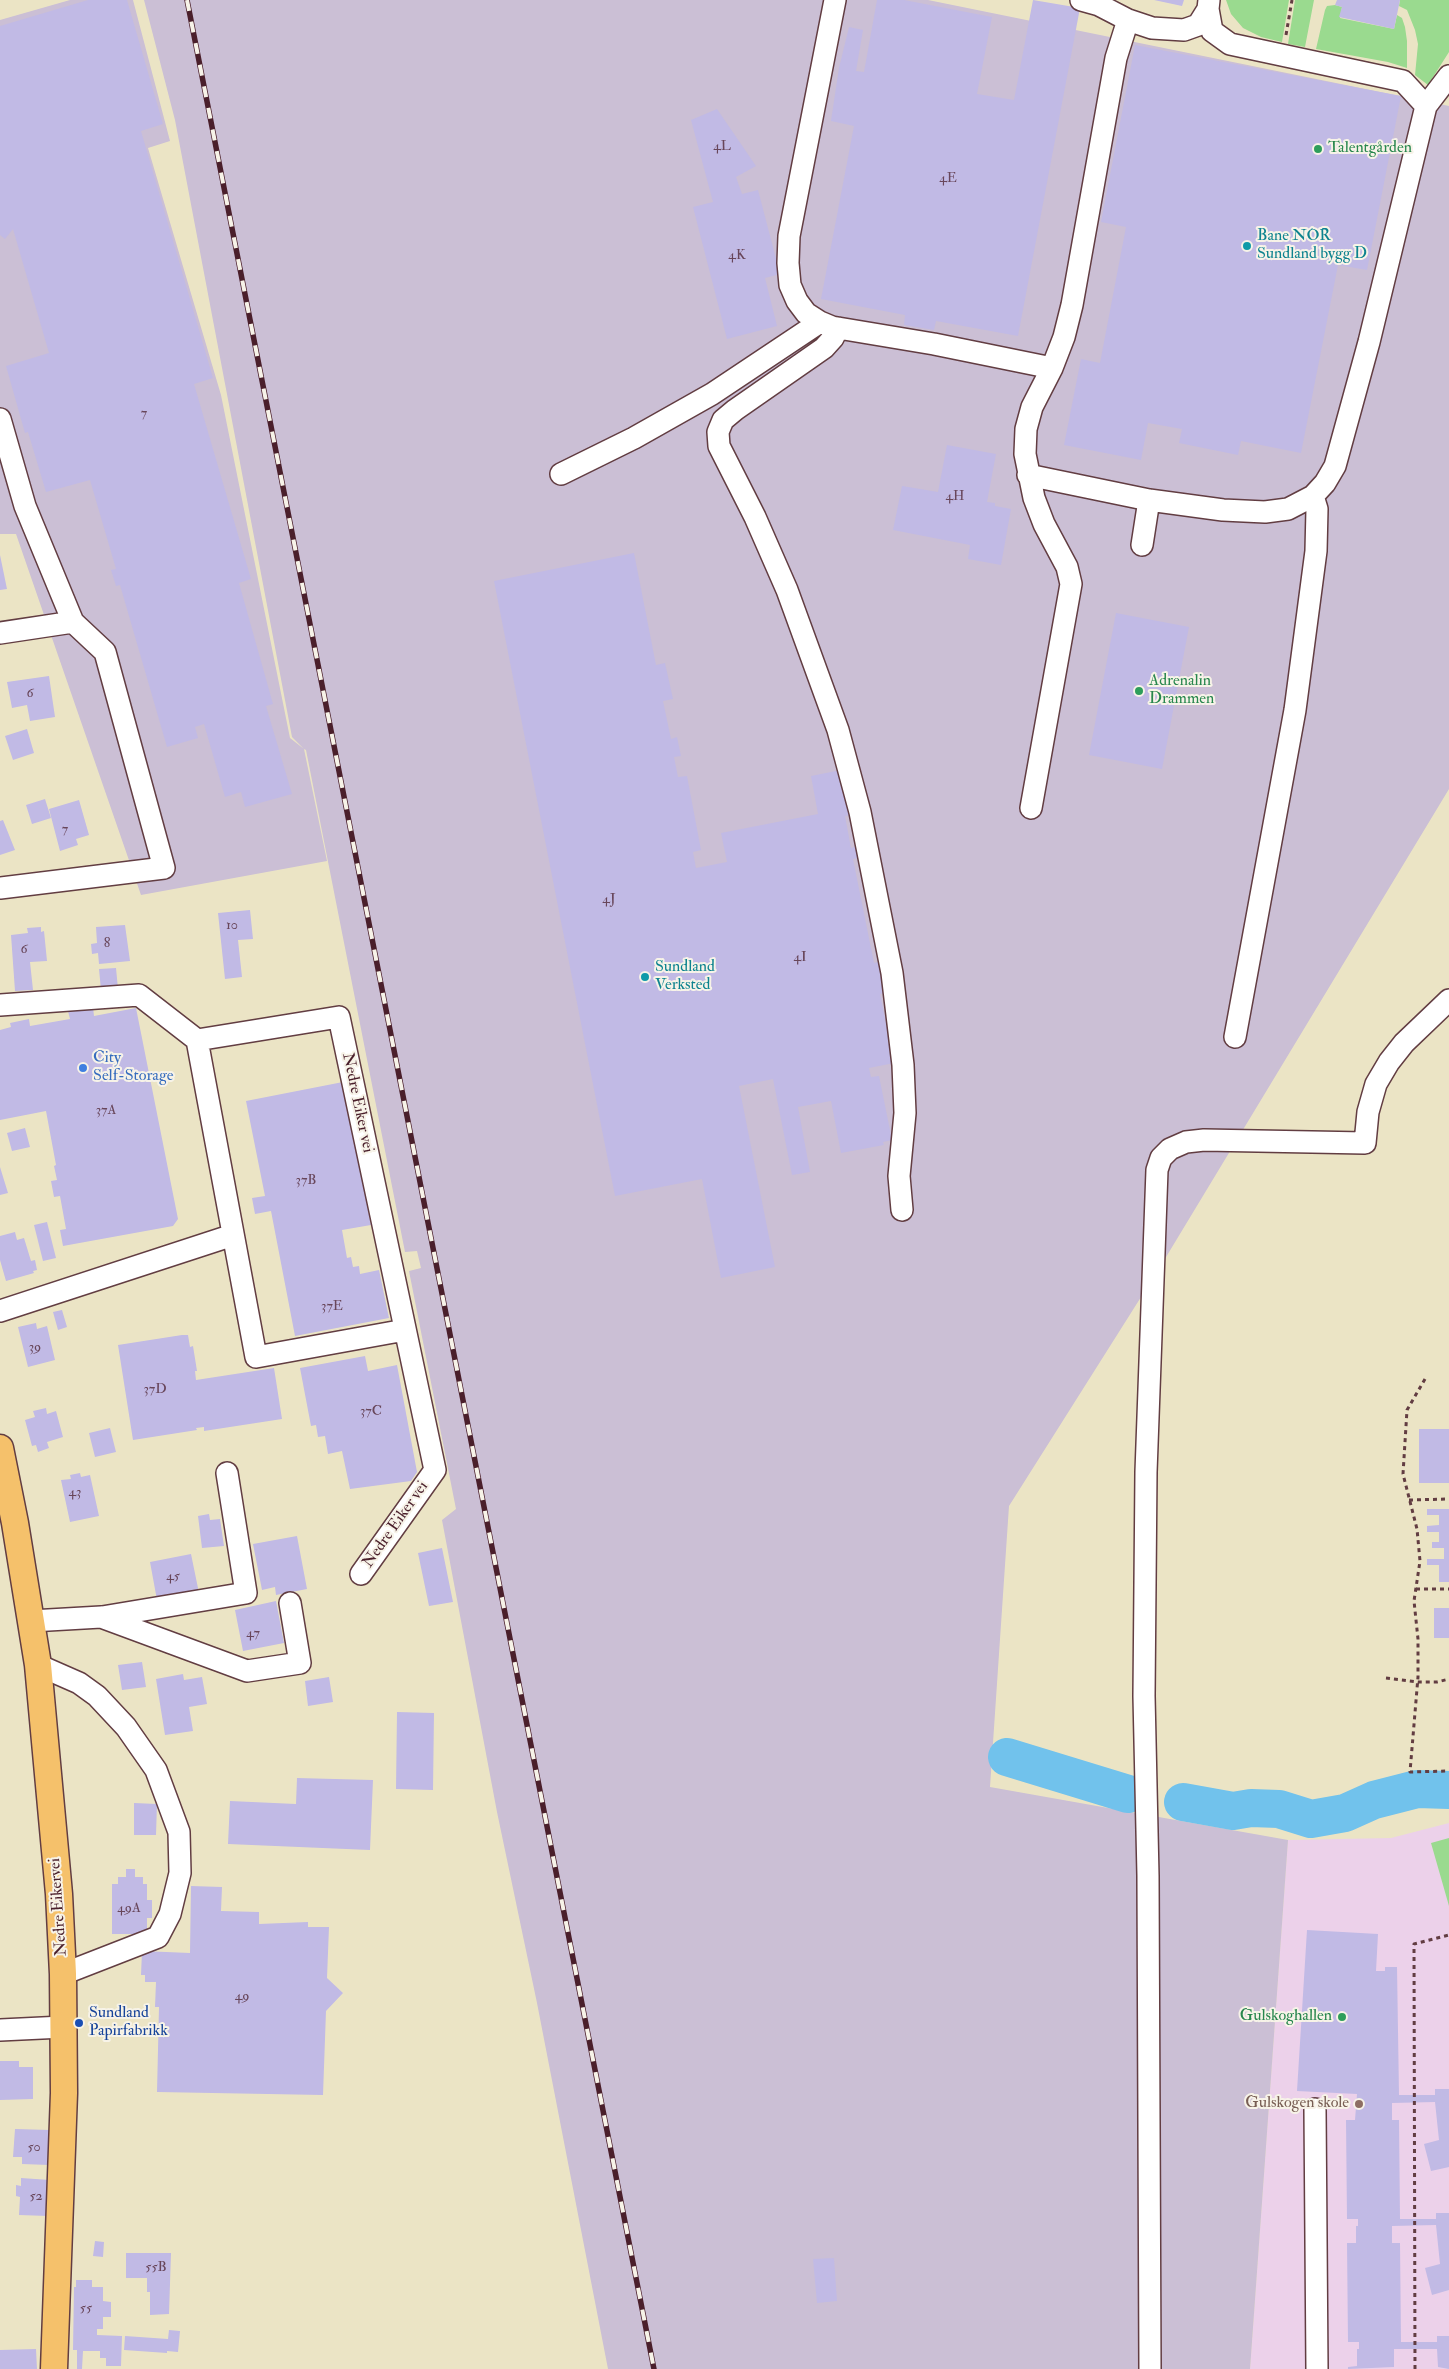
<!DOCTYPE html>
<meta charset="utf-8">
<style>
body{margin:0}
canvas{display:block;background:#ebe4c5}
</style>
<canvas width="1449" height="2369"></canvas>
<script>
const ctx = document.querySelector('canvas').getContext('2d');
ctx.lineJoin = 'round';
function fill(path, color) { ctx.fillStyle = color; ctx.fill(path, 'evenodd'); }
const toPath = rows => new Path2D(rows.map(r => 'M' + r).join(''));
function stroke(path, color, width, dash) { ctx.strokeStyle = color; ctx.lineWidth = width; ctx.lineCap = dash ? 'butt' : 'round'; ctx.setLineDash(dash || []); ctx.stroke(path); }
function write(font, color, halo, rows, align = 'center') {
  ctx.font = font + ' "IM FELL Double Pica",serif'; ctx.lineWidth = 4; ctx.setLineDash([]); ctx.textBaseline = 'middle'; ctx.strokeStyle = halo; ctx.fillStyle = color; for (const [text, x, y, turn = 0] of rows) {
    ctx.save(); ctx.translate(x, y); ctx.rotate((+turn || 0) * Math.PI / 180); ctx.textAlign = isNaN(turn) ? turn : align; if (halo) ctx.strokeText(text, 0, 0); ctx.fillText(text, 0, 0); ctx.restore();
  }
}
fill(toPath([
 [1449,1823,1449,2369,1250,2369,1288,1840,1391,1838]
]), '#ecd1ea');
fill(toPath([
 [70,0,133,0,170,141,148,148,221,395,290,738,304,749,292,737,175,120,144,0,928,0,1449,106,1449,789,1160,1267,1009,1506,990,1787,1288,1840,1250,2369,608,2369,537,2003,497,1812,442,1520,456,1509,409,1271,421,1268,417,1251,405,1252,306,750,304,749,327,861,141,895,16,534,0,534,0,20]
]), '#cbbfd5');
fill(toPath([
 [1226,0,1289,0,1282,42,1261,37,1243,28,1231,14],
 [1295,0,1314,0,1305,47,1288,44],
 [1400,0,1449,0,1449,52,1428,85,1415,75,1418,44,1415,30,1407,10,1399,6],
 [1335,5,1342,7,1340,18,1394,29,1397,15,1402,18,1405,27,1407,41,1407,68,1388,62,1316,49,1325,10,1327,6],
 [1449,1838,1449,1906,1431,1843]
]), '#9ada8f');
stroke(toPath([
 [1007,1757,1128,1794],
 [1183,1802,1233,1811,1251,1808,1279,1809,1311,1819,1345,1813,1374,1800,1417,1789,1449,1790]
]), '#71c2ec', 38);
fill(toPath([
 [88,0,127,0,163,124,141,131,213,378,194,384,251,579,239,583,273,704,266,706,292,794,245,807,241,792,225,797,204,724,195,727,198,738,167,747,120,585,116,586,111,570,116,569,90,480,46,492,28,432,25,433,6,366,49,353,13,229,5,239,0,235,0,26],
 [877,0,904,0,992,17,977,94,1014,100,1033,0,1080,8,1018,336,936,321,934,330,904,325,905,315,821,299,854,126,831,121,839,68,849,27,863,30,856,71,864,72],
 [1154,0,1184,0,1182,6],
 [1337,0,1400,0,1394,29,1339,17,1342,7,1335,5],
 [1135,45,1401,96,1367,270,1338,265,1301,453,1241,441,1238,455,1179,443,1182,429,1148,423,1141,460,1064,445,1081,359,1100,363,1126,227,1101,222],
 [717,109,756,166,736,177,742,194,758,190,780,274,765,278,777,326,727,339,693,207,713,202,691,120],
 [947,445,996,454,987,502,995,503,995,506,1011,509,1001,565,968,559,970,545,893,530,902,486,938,492],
 [634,553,656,665,665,663,673,699,663,701,671,739,677,737,681,756,674,757,678,777,687,776,701,850,693,852,696,868,727,862,721,833,818,814,811,776,841,770,850,815,845,816,851,848,861,846,863,857,853,859,874,963,882,961,888,992,880,994,894,1063,869,1068,871,1077,879,1076,892,1140,883,1142,884,1145,841,1153,831,1101,798,1107,810,1172,792,1175,773,1079,739,1086,775,1267,721,1278,702,1179,615,1196,494,581],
 [0,555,7,589,0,590],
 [1116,613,1189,627,1162,769,1089,755],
 [49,676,55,717,30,721,27,705,12,708,7,682],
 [27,729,34,753,13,760,5,736],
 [45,799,51,818,32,824,26,805],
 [79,800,89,835,76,839,78,845,60,851,49,809],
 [3,820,15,850,0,855,0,821],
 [250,910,253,939,238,940,242,977,225,979,218,913],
 [125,925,130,961,99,964,98,953,92,954,91,944,97,943,96,927],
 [41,927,41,932,44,931,47,961,30,962,33,990,15,991,11,935,28,933,27,928],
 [116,968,118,989,101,990,99,969],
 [93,1007,94,1016,136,1008,178,1219,173,1226,63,1246,60,1230,66,1229,60,1196,54,1197,51,1181,57,1180,54,1166,56,1165,46,1111,0,1120,0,1030,11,1027,10,1023,29,1019,30,1026,70,1019,68,1011],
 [343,1082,371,1225,342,1230,347,1258,351,1257,353,1267,359,1266,360,1274,379,1270,389,1318,295,1336,271,1211,255,1214,252,1198,265,1196,246,1101],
 [25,1128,30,1147,12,1151,7,1133],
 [0,1167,8,1193,0,1195],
 [47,1222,56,1258,43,1261,34,1225],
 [15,1232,17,1240,24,1238,31,1261,35,1260,37,1270,33,1271,34,1273,6,1281,0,1260,0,1236],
 [62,1310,67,1327,58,1330,53,1312],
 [36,1323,37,1329,47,1326,55,1360,28,1367,18,1327],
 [182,1335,188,1335,190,1347,193,1346,197,1371,195,1371,196,1380,274,1368,282,1419,204,1431,204,1427,196,1428,197,1430,133,1440,118,1345],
 [365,1356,368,1371,397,1365,417,1472,411,1481,350,1489,342,1451,328,1454,325,1436,318,1437,316,1425,311,1426,300,1368],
 [46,1408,47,1414,56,1411,63,1437,47,1442,49,1448,38,1452,36,1445,32,1446,25,1420,35,1417,33,1411],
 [110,1428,116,1452,95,1457,89,1433],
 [1419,1429,1449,1429,1449,1483,1419,1483],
 [80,1473,81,1477,90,1475,99,1516,70,1522,61,1480,71,1479,70,1475],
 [1427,1509,1449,1509,1449,1582,1439,1582,1439,1565,1427,1565,1427,1559,1444,1559,1444,1548,1432,1548,1432,1542,1439,1542,1439,1532,1427,1532,1427,1526,1439,1525,1439,1515,1427,1515],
 [209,1514,210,1520,220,1519,224,1546,202,1548,198,1516],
 [297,1536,307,1589,276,1595,275,1587,262,1590,253,1544],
 [442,1548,453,1602,429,1606,418,1553],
 [191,1554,199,1593,157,1600,150,1562],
 [276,1601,284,1643,243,1651,235,1610],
 [1434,1608,1449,1608,1449,1638,1434,1638],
 [142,1662,146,1687,122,1690,118,1665],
 [183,1674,184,1680,202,1677,207,1704,189,1707,193,1731,165,1735,156,1679],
 [329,1677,333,1702,308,1706,305,1681],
 [397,1712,434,1713,433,1790,396,1789],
 [297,1778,373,1780,370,1850,228,1844,230,1801,296,1804],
 [134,1803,157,1804,156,1835,134,1835],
 [126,1869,135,1869,135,1877,143,1877,143,1884,147,1884,147,1900,152,1900,152,1918,147,1918,147,1934,112,1934,112,1884,118,1884,118,1877,126,1877],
 [191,1886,222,1887,221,1911,259,1912,259,1924,308,1922,308,1927,329,1927,327,1978,343,1993,326,2011,323,2095,157,2092,159,2007,155,2007,156,1982,145,1982,145,1975,141,1975,142,1951,190,1953],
 [1307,1930,1378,1934,1376,1971,1385,1971,1385,1967,1397,1967,1399,2095,1435,2095,1435,2089,1449,2089,1449,2167,1431,2171,1424,2144,1439,2140,1435,2102,1392,2103,1392,2120,1399,2120,1400,2219,1436,2219,1436,2213,1449,2213,1449,2290,1432,2295,1425,2268,1440,2264,1436,2225,1392,2226,1392,2243,1400,2243,1401,2342,1437,2342,1437,2336,1449,2336,1449,2369,1438,2367,1437,2349,1394,2349,1394,2367,1348,2369,1348,2367,1357,2366,1357,2349,1359,2349,1359,2342,1348,2342,1347,2243,1356,2243,1356,2226,1358,2226,1358,2219,1347,2219,1346,2120,1355,2120,1357,2094,1297,2091],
 [0,2061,19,2061,19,2067,33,2067,33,2099,0,2100],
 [15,2129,50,2130,49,2165,22,2164,22,2157,13,2157],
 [21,2178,50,2180,48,2216,19,2215,20,2197,16,2196,16,2185,21,2186],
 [95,2241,104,2242,103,2257,93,2256],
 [126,2253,171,2253,169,2314,150,2315,150,2292,147,2292,147,2278,126,2278],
 [834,2258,837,2301,817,2303,813,2259],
 [76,2280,92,2280,92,2287,103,2287,103,2301,111,2302,111,2317,103,2317,103,2329,97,2329,97,2335,122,2336,121,2366,106,2366,106,2358,100,2358,100,2351,83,2351,82,2369,77,2369,77,2350,73,2350,74,2287,76,2287],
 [169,2330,180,2331,178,2352,167,2351,167,2353,124,2350,125,2336,168,2339],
 [36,2349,37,2369,0,2369,0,2350]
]), '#c1bae5');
const minor = toPath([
 [835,0,789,236,788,263,790,285,797,301,806,313,820,322,832,327,934,344,1052,368],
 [1081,0,1099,5,1128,20],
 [1426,106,1449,76],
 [838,328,833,338,824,348,735,410,723,420,718,432,719,446,755,517,787,590,838,730,860,812,892,973,903,1065,905,1113,899,1176,902,1210],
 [0,419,25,506,73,622],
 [561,474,634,438,712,394,820,322],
 [1028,475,1149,500,1223,510,1265,512,1288,509,1313,496,1325,483,1335,466,1369,342,1426,106,1403,81,1230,44,1212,31,1208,9],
 [1142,545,1149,500],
 [0,633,73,622,105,652,164,868,0,888],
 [1031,808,1071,584,1067,567,1044,524,1034,498,1025,454,1026,429,1032,407,1052,368,1064,337,1072,305,1116,58,1128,20,1152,28,1184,30,1198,25,1208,9,1209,0],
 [0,1005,139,995,197,1040,339,1017,435,1470,361,1574],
 [1235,1037,1295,710,1316,551,1317,509,1313,496],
 [197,1040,256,1357,405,1330],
 [0,1311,233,1235],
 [102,1617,246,1593,227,1473],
 [31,1621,101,1617,247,1671,300,1663,290,1603],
 [38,1665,79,1683,97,1696,126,1727,156,1770,179,1832,180,1873,170,1914,158,1937,63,1974],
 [0,2030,63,2027],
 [1315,2109,1317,2369],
 [1150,2369,1148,1876,1144,1696,1146,1472,1157,1170,1161,1158,1170,1149,1186,1142,1204,1140,1365,1143,1368,1112,1376,1084,1389,1062,1404,1043,1449,1000]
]);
const major = toPath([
 [0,1448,15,1523,38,1665,59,1894,63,1974,64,2093,54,2369]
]);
stroke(minor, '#623d42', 24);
stroke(major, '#623d42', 29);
stroke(toPath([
 [1286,35,1292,0],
 [1425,1379,1407,1410,1403,1474,1417,1529,1420,1561,1414,1601,1418,1639,1418,1677,1410,1772,1449,1771],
 [1409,1500,1449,1499],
 [1416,1589,1449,1589],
 [1386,1678,1418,1682,1437,1682,1449,1679],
 [1415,2369,1414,1944,1449,1935]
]), '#623d42', 3, [4, 4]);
stroke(minor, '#fff', 21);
stroke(major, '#f5c16b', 26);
const rail = toPath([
 [187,0,654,2369]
]);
stroke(rail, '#4a1f2b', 5.5);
stroke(rail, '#f7f3e8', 4, [11]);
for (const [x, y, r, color] of [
 [1318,149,5,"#2e9e5b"],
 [1247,246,5,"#0f9aa8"],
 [1139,691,5,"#2e9e5b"],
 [645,977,5,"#0f9aa8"],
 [83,1068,5,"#3f7fe0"],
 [1342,2017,5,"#2e9e5b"],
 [79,2023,5,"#1a4fb4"],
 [1359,2104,5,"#8d6e63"]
]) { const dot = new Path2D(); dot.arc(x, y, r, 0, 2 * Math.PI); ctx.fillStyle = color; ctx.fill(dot); stroke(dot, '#f7f3e8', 2); }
write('14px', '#68465a', null, [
 ["4L",722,147],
 ["4E",948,179],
 ["4K",737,256],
 ["7",144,414],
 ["4H",955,497],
 ["6",30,694],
 ["7",65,830],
 ["4J",609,900],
 ["10",232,926],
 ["8",107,944],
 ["6",24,950],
 ["4I",800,958],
 ["37A",106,1111],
 ["37B",306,1181],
 ["37E",332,1307],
 ["39",35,1348],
 ["37D",155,1390],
 ["37C",371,1412],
 ["43",75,1493],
 ["45",173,1577],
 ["47",253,1634],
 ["49A",129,1909],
 ["49",242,1997],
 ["50",34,2148],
 ["52",36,2197],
 ["55B",156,2268],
 ["55",86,2309]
]);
write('16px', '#27864d', '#f7f3e8', [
 ["Talentgården",1328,149],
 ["Adrenalin",1149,682],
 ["Drammen",1149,700],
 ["Gulskoghallen",1332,2017,"right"]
], 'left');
write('16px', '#0d838f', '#f7f3e8', [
 ["Bane NOR",1257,237],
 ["Sundland bygg D",1257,255],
 ["Sundland",655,968],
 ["Verksted",655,986]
], 'left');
write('16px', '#366cbe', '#f7f3e8', [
 ["City",93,1059],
 ["Self-Storage",93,1077]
], 'left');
write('16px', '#4a1f2b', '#f7f3e8', [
 ["Nedre Eiker vei",357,1103,78],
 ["Nedre Eiker vei",396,1525,-55],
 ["Nedre Eikervei",59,1907,-94]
]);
write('16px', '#164399', '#f7f3e8', [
 ["Sundland",89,2014],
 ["Papirfabrikk",89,2032]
], 'left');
write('16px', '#785e54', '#f7f3e8', [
 ["Gulskogen skole",1349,2104]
], 'right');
</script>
